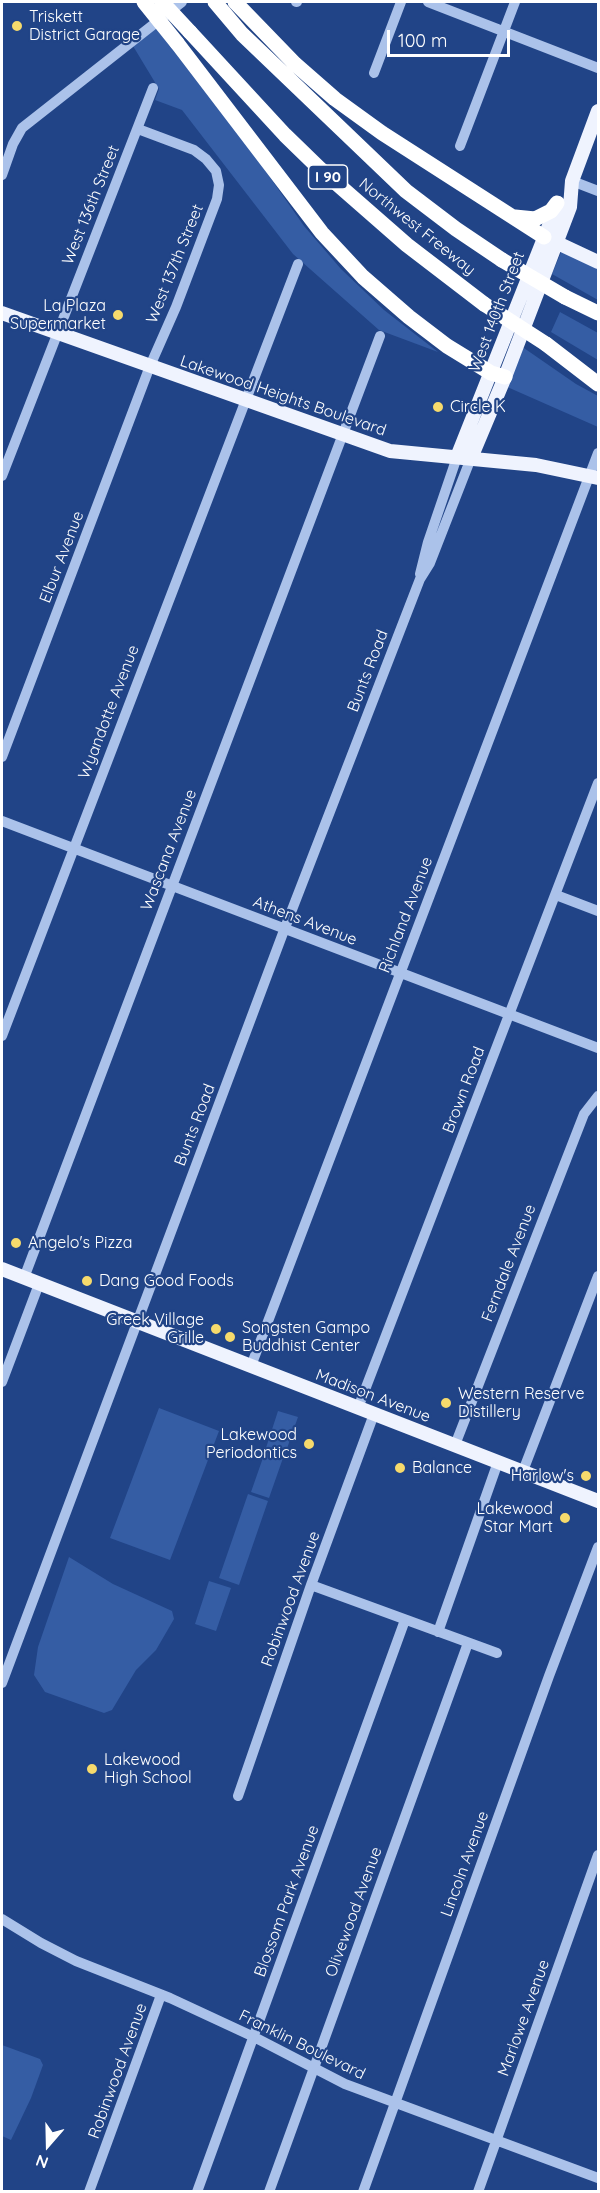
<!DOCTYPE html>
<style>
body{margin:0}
#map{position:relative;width:600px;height:2193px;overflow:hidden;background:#214487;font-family:Quicksand,sans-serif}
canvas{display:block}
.frame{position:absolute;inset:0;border:3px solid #fff;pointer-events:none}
.north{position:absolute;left:18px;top:2115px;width:60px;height:60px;-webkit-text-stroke:4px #214487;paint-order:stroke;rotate:200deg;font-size:16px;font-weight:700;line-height:24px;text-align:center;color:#fff}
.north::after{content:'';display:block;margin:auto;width:21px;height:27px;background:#fff;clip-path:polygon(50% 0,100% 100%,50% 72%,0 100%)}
.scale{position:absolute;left:387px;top:30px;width:123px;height:27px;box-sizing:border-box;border:3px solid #fff;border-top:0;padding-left:8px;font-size:18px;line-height:21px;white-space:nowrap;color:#fff;-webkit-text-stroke:4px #214487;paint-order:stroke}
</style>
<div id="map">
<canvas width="600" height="2193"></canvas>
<div class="frame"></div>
<div class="north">N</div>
<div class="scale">100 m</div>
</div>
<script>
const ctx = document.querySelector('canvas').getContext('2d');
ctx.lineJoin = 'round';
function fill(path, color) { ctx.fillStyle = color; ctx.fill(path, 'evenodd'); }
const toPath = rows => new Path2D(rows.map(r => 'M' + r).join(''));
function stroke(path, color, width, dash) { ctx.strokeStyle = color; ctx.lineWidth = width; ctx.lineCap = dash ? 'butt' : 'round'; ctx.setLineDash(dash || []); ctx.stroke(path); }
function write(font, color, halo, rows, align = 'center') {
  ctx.font = font + ' Quicksand,sans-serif'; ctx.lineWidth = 4.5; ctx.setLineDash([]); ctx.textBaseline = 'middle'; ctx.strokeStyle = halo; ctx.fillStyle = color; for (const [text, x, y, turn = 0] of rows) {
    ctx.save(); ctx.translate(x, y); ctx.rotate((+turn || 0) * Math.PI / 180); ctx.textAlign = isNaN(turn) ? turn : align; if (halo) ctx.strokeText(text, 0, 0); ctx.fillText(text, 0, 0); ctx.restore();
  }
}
fill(toPath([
 [156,28,260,163,304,226,341,269,384,310,438,352,379,330,293,254,182,110,155,100,159,89,133,46],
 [562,250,598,267,598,300,552,274],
 [560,312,598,333,598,360,551,332],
 [521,346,576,384,598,396,598,427,505,386],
 [159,1408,219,1431,170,1560,110,1538],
 [278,1411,298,1417,284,1457,265,1451],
 [265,1452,283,1458,269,1498,251,1492],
 [248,1494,268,1501,239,1585,219,1578],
 [69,1557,113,1584,172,1611,174,1619,156,1650,136,1670,112,1710,104,1713,45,1692,34,1675,38,1647],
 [209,1581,231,1588,216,1631,195,1624],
 [2,2045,40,2059,43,2065,31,2098,11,2140,2,2136]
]), '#355da4');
stroke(toPath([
 [296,2,297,2],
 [428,2,598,68],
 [374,73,401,2],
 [460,146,515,2],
 [2,175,13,144,22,128,182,2],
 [572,181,598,191],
 [2,476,153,88],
 [420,574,428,542,457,457],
 [2,757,150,366,176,307,217,199,219,185,216,171,206,159,194,150,138,129],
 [2,821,598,1048],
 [556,895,598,911],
 [2,1036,298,264],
 [24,1278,380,336],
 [251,1366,598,453],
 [2,1382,39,1284],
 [358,1408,598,783],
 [455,1445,584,1114,598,1096],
 [523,1471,598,1276],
 [311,1585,497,1653],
 [438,1632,498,1462],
 [2,1683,283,933,420,579,430,563,471,458],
 [238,1796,311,1585,374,1414],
 [2,1919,41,1943,76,1961,170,1998,254,2037,345,2084,598,2178],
 [89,2192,161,1995],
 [197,2192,405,1620],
 [269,2192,468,1643],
 [363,2192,549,1676,598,1547],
 [478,2192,598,1855]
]), '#abc2ea', 10);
stroke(toPath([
 [549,239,598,262],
 [2,313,390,451,536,465,598,478],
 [457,457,558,203],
 [471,458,505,377,570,207,572,181,598,111],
 [2,1269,598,1501]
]), '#eff3fe', 14);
stroke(toPath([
 [215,2,242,34,406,191,456,229,502,260],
 [235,2,295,64,335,99,382,133,544,237],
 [190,32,285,135,319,168,407,245,484,304],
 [177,43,322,233,363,277,409,317,447,346,491,373,505,377],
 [515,217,535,219,551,211,557,203],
 [565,297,598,313],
 [546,344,598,384]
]), '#fff', 15);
stroke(toPath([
 [144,2,177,43],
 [162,2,190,32],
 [502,260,565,297],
 [484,304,546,344]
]), '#fff', 15);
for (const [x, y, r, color] of [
 [17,26,6,"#f6da6c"],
 [118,315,6,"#f6da6c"],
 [438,407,6,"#f6da6c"],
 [16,1243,6,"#f6da6c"],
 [87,1281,6,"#f6da6c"],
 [216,1329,6,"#f6da6c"],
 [230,1337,6,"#f6da6c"],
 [446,1403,6,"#f6da6c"],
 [309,1444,6,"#f6da6c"],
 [400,1468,6,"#f6da6c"],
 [586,1476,6,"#f6da6c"],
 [565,1518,6,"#f6da6c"],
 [92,1769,6,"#f6da6c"]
]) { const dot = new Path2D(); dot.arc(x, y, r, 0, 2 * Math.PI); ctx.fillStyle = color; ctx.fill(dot); stroke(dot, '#214487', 2); }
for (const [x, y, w] of [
 [328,177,39]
]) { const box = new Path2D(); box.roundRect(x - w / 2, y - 12, w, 24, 4.5); ctx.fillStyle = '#214487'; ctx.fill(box); stroke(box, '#fff', 1.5); }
write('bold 15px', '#fff', null, [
 ["I 90",328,177]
]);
write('16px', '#fff', '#214487', [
 ["Triskett",29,17],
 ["District Garage",29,35],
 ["La Plaza",106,306,"right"],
 ["Supermarket",106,324,"right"],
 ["Circle K",450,407],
 ["Angelo's Pizza",28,1243],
 ["Dang Good Foods",99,1281],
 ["Greek Village",204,1320,"right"],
 ["Grille",204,1338,"right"],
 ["Songsten Gampo",242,1328],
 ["Buddhist Center",242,1346],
 ["Western Reserve",458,1394],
 ["Distillery",458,1412],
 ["Lakewood",297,1435,"right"],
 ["Periodontics",297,1453,"right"],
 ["Balance",412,1468],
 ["Harlow's",574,1476,"right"],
 ["Lakewood",553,1509,"right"],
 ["Star Mart",553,1527,"right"],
 ["Lakewood",104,1760],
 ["High School",104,1778]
], 'left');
write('16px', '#fff', '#214487', [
 ["West 136th Street",91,205,-68],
 ["Northwest Freeway",417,227,39],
 ["West 137th Street",175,264,-68],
 ["West 140th Street",497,312,-69],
 ["Lakewood Heights Boulevard",283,396,19],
 ["Elbur Avenue",62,557,-69],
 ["Bunts Road",368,671,-69],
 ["Wyandotte Avenue",109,712,-69],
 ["Wascana Avenue",169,850,-69],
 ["Richland Avenue",406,915,-69],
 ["Athens Avenue",305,921,21],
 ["Brown Road",464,1090,-69],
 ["Bunts Road",195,1125,-69],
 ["Ferndale Avenue",509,1263,-69],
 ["Madison Avenue",373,1396,21],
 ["Robinwood Avenue",291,1599,-70],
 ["Lincoln Avenue",465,1864,-70],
 ["Blossom Park Avenue",287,1901,-70],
 ["Olivewood Avenue",354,1912,-70],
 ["Marlowe Avenue",524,2018,-70],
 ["Franklin Boulevard",302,2045,26],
 ["Robinwood Avenue",118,2071,-70]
]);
</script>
